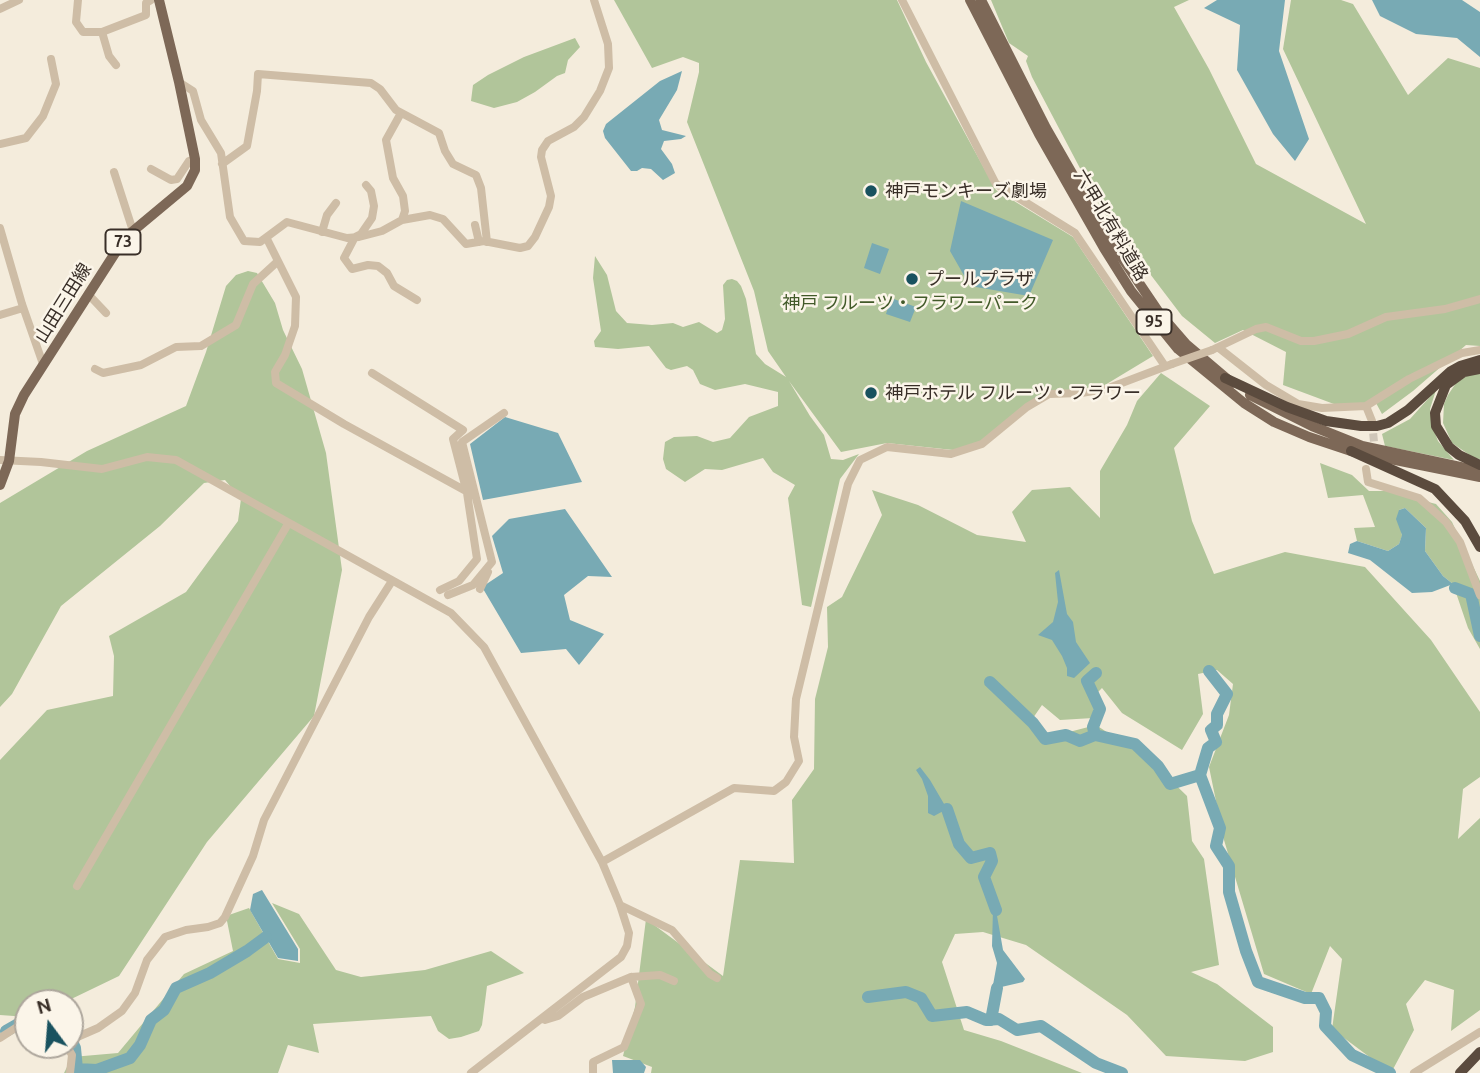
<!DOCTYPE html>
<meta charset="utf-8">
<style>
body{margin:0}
#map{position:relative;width:1480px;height:1073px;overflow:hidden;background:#f4ecdc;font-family:Ubuntu,sans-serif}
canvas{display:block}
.north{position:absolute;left:14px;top:989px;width:70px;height:70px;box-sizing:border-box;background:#fbf5e9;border:2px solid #ada69c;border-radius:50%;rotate:344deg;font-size:19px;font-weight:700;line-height:28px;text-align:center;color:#392f28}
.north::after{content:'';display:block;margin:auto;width:24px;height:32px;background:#19525f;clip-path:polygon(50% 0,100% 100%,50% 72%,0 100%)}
</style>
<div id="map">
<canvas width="1480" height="1073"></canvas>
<div class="north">N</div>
</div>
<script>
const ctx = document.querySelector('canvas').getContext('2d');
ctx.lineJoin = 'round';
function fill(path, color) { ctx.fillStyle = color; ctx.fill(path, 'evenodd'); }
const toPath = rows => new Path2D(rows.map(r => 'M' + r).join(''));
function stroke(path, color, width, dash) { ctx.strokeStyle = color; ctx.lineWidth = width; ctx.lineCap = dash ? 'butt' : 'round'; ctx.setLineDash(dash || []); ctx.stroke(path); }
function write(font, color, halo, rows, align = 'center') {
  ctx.font = font + ' Ubuntu,"Noto Sans JP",sans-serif'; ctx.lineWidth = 5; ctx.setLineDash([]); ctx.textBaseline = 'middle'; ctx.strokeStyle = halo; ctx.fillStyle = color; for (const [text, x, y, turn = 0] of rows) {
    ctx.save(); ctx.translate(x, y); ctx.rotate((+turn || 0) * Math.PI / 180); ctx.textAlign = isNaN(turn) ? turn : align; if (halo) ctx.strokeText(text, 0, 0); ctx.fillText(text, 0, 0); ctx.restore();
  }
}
fill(toPath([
 [614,0,897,0,926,62,996,190,1073,237,1153,356,1105,385,1081,391,1048,392,980,442,953,450,887,443,841,452,789,381,810,416,824,435,831,459,843,460,859,454,840,479,811,607,802,605,788,498,795,485,773,472,763,458,722,470,705,469,685,482,666,469,663,459,665,442,674,437,697,436,713,442,730,438,749,417,778,406,778,392,745,384,715,390,700,384,693,370,687,366,671,370,666,368,649,346,618,349,595,347,594,341,601,331,593,278,595,256,607,275,616,311,627,323,652,325,673,323,683,327,699,322,717,333,722,330,725,319,723,285,727,280,732,279,737,281,741,286,746,299,756,354,765,364,786,377,768,351,754,291,687,122,699,72,699,63,683,57,652,68],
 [991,0,1189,0,1174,7,1209,69,1256,164,1366,224,1283,49,1291,0,1341,0,1353,4,1408,95,1448,58,1480,68,1480,346,1466,345,1413,391,1382,414,1376,403,1350,410,1283,385,1286,352,1243,330,1215,343,1182,316,1103,212,1032,77,1026,61,1028,56,1009,43],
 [575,38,580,47,568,60,565,73,557,76,535,92,517,102,494,108,471,101,473,85,488,75,524,57],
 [248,271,257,273,275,303,283,330,302,369,326,453,342,570,314,716,207,842,119,976,63,1003,28,1003,28,1017,0,1015,0,760,47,710,113,696,114,656,109,636,186,592,238,521,241,499,225,480,204,483,160,526,61,606,12,694,0,707,0,503,87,451,186,406,206,352,226,286,236,275],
 [1161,373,1210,406,1174,448,1192,521,1214,574,1285,552,1365,567,1431,640,1480,712,1480,777,1463,789,1458,839,1480,818,1480,1010,1451,1031,1454,990,1425,980,1406,1004,1414,1030,1391,1073,1332,1029,1342,959,1330,946,1311,994,1264,974,1224,840,1209,767,1229,715,1233,684,1217,670,1198,674,1203,714,1182,750,1122,713,1102,688,1095,695,1093,718,1060,720,1042,705,1033,718,1050,737,1096,725,1151,761,1187,796,1192,841,1204,859,1219,965,1191,972,1217,984,1273,1027,1273,1052,1245,1061,1166,1056,1127,1015,1026,945,983,932,955,934,942,962,964,1030,1001,1041,1082,1073,651,1073,652,1067,623,1056,635,1007,646,919,723,976,740,860,794,863,792,800,814,769,815,699,828,647,827,607,842,597,882,515,872,490,918,505,977,535,1026,542,1012,512,1032,490,1070,487,1100,518,1100,471,1127,425,1137,401],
 [1471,373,1480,373,1480,459,1474,458,1452,443,1443,423,1444,404,1448,395,1456,383],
 [1436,390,1430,409,1433,428,1438,441,1454,460,1385,446,1382,434,1410,419],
 [1320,463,1352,475,1369,491,1386,491,1436,504,1452,522,1480,581,1480,649,1468,628,1453,584,1443,576,1425,551,1426,528,1405,508,1399,510,1402,536,1399,544,1388,551,1357,541,1354,528,1375,527,1363,495,1328,498],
 [272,903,299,914,336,970,361,977,425,970,491,951,524,973,487,986,482,1025,479,1031,461,1037,449,1039,438,1031,431,1016,313,1024,319,1053,288,1045,278,1073,64,1073,72,1057,118,1053,184,974,233,951,226,916,249,908,278,959,300,963,300,949]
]), '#b1c59a');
fill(toPath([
 [1217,0,1285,0,1279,51,1309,139,1295,161,1273,134,1237,70,1240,25,1204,8],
 [1372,0,1462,0,1480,12,1480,57,1457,38,1416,34,1380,16],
 [682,71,677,90,659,120,662,130,686,136,681,139,664,141,661,149,672,164,675,173,663,180,651,169,642,168,637,171,631,171,605,138,603,131,606,124,660,81],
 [961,201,1053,240,1029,296,970,286,950,251],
 [872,243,889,249,880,274,864,268],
 [891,298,916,307,910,322,886,314],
 [505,417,558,433,582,482,483,500,470,444],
 [1405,508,1426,528,1425,551,1443,576,1453,584,1432,592,1412,593,1370,560,1348,553,1350,544,1357,541,1388,551,1399,544,1402,535,1396,519,1399,510],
 [565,509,612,577,588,576,564,595,570,620,604,634,579,665,566,649,521,653,482,587,503,573,492,536,509,519],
 [1059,570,1067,614,1073,622,1076,642,1090,663,1074,678,1067,676,1067,668,1062,656,1052,640,1038,635,1053,622,1058,602,1055,573],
 [920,767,930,780,947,809,934,816,928,813,928,796,922,779,916,770],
 [262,890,298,949,298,961,278,958,250,910,253,894],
 [993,909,996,910,1003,950,1025,979,1023,982,997,988,993,985,997,963,992,946],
 [612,1060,640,1060,646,1067,644,1073,613,1073]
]), '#78aab4');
stroke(toPath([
 [1455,588,1471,594,1480,636],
 [990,682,1033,723,1045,739,1066,735,1080,741,1095,735,1135,744,1158,766,1170,784,1200,775,1220,828,1216,846,1229,866,1229,892,1246,951,1258,982,1305,998,1319,998,1326,1012,1325,1026,1352,1055,1390,1073],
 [1095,735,1093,727,1100,709,1087,681,1096,673],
 [1200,775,1208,748,1216,742,1211,730,1217,725,1217,714,1227,694,1209,671],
 [947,809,959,844,971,858,990,853,992,861,984,877,996,910],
 [868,997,906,992,921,998,932,1016,967,1012,986,1020,999,1019,1017,1030,1041,1026,1096,1063,1122,1073],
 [991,1020,997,988],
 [6,1031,20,1023,28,1022],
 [70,1038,75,1048,77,1069,97,1070,130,1058,140,1045,151,1020,164,1010,176,988,210,973,247,951,266,937]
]), '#78aab4', 12);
stroke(toPath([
 [1371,453,1374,442,1372,421]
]), '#cfc6b8', 8, [8, 4]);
stroke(toPath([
 [78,0,76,22,83,32,102,32,146,15,146,3,151,0],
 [902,0,996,184,1075,233,1165,366],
 [0,9,19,0],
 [102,32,109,56,116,65],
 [179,82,193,91,201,120,221,153,230,217,244,241,260,242,287,222,347,238,359,237,382,231,402,220,430,215,443,219,466,244,484,241,520,248,528,246,535,237,549,207,551,196,541,157,542,150,548,141,574,127,584,117,600,91,609,68,608,44,594,0],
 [401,113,386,140,393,178,403,196,405,211,402,220],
 [0,144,26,138,43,116,56,84,51,59],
 [222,164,247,146,257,91,258,74,371,83,380,89,396,110,439,133,445,151,453,164,476,175,481,188,487,242],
 [151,169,171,180,177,179,189,161,195,159],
 [114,172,133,231],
 [366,185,371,191,374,206,372,218,361,234,355,237,344,258,352,269,368,265,378,266,387,273,394,286,417,300],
 [475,225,479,242],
 [0,228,22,304,43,364],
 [322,232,327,215,336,203],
 [267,239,296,297,295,326,285,355,275,372,276,383,344,424,475,496],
 [88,294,106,313],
 [0,315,23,308],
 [1219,348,1266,385,1298,404,1322,408,1366,406,1372,421],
 [1212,350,1256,329,1266,327,1301,341,1314,341,1348,334,1386,317,1445,309,1480,299],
 [95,369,103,373,141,365,176,347,201,346,236,325,253,284,277,262],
 [372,373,463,430,453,439,467,493,477,559,459,581,440,590],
 [1366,406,1409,379,1462,353,1480,350],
 [0,460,41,462,102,469,147,457,176,460,451,613,484,647,602,862,734,788,774,791,786,782,799,761,794,737,796,699,848,484,860,460,887,447,951,454,982,444,1027,407,1049,394,1081,393,1106,389,1172,364],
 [1366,469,1368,482,1419,498,1446,522,1460,542,1480,595],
 [480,589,488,572],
 [448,595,473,585,492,562,462,442,504,413],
 [77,886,288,524],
 [620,905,672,930,710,974,717,978],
 [631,977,660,975,674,981],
 [545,1020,558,1016,583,997,631,977,641,1004,624,1047,593,1062,593,1073],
 [70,1037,75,1038,98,1028,122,1011,135,993,147,960,165,937,186,930,208,927,220,923,225,917,253,856,264,820,369,617,392,581],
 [0,1038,17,1027,28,1028],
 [66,1045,72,1055,70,1073],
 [471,1073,621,957,627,946,629,933,620,905,602,862],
 [1414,1073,1480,1032]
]), '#cebda6', 8);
stroke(toPath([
 [970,0,1039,134,1104,248,1131,291,1178,349,1244,403,1274,422,1309,437,1351,451,1480,477],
 [981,0,1046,128,1112,243,1160,314,1186,344,1232,383],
 [1250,395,1312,426,1362,446,1480,471],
 [0,485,9,461,15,414,24,395,117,250,133,231,187,186,195,170,195,159,179,82,159,0]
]), '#7d6857', 10);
stroke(toPath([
 [1480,369,1464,372,1446,385,1435,413,1436,426,1449,447,1459,455,1480,465],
 [1225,378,1287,407,1326,421,1361,426,1377,426,1388,423,1408,410,1451,371,1460,366,1480,360],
 [1351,451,1435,489,1465,521,1480,547],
 [1460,1073,1480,1052]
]), '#5b4b3e', 10);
stroke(toPath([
 [1172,364,1212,350]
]), '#cebda6', 8);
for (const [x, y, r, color] of [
 [871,191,7,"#19525f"],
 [912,279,7,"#19525f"],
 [871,393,7,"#19525f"]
]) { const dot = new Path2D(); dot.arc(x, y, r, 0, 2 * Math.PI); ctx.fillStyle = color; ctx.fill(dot); stroke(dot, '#fbf5e9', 2.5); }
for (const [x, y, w] of [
 [123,242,35],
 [1154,322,35]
]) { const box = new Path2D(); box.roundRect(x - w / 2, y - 12.5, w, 25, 5); ctx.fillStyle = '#fbf5e9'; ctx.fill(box); stroke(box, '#392f28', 2); }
write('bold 16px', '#392f28', null, [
 ["73",123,242],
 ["95",1154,322]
]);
write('18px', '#392f28', '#fbf5e9', [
 ["神戸モンキーズ劇場",885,191],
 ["プールプラザ",926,279],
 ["神戸ホテル フルーツ・フラワー",885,393]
], 'left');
write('18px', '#392f28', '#fbf5e9', [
 ["六甲北有料道路",1111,225,59],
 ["山田三田線",63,303,-58]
]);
write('18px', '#425a29', '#fbf5e9', [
 ["神戸 フルーツ・フラワーパーク",910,303]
]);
</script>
